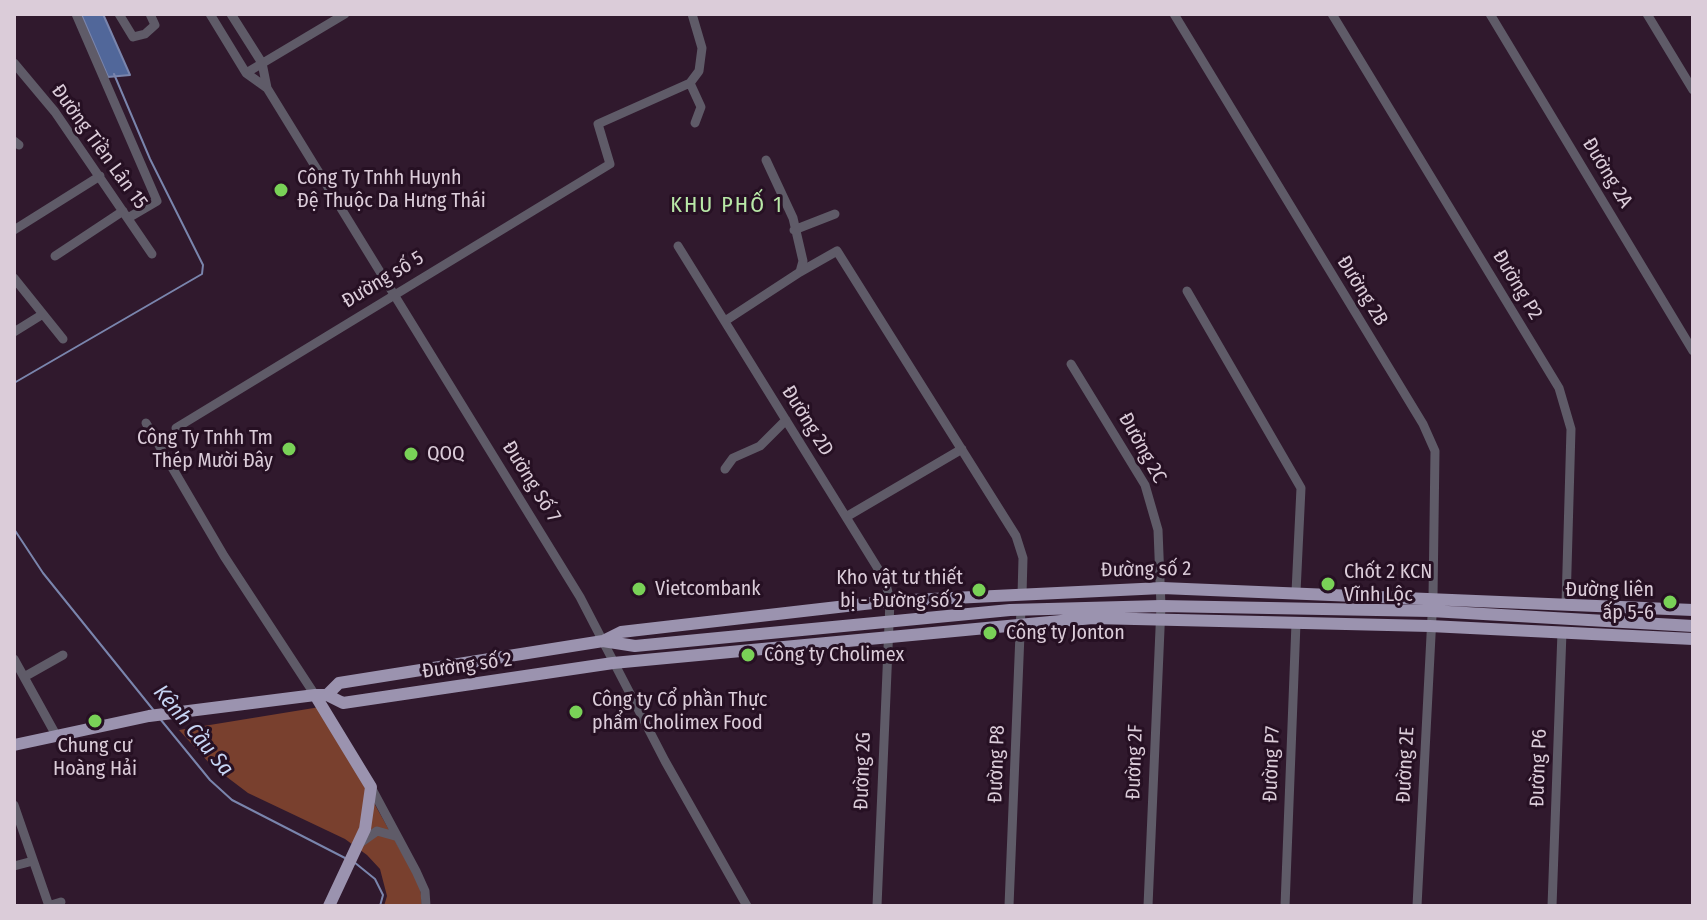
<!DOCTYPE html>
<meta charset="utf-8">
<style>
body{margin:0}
#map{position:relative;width:1707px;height:920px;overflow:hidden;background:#30192d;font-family:"Fira Sans Condensed",sans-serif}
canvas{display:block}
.frame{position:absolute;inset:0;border:16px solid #dbccd9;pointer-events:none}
</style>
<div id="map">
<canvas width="1707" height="920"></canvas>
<div class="frame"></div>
</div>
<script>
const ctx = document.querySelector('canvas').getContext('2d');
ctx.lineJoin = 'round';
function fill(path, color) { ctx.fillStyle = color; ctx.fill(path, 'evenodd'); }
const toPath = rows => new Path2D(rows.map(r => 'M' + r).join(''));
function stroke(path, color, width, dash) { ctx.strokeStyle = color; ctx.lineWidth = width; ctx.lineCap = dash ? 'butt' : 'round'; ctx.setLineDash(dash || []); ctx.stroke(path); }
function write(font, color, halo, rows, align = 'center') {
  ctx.font = font + ' "Fira Sans Condensed",sans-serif'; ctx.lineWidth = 6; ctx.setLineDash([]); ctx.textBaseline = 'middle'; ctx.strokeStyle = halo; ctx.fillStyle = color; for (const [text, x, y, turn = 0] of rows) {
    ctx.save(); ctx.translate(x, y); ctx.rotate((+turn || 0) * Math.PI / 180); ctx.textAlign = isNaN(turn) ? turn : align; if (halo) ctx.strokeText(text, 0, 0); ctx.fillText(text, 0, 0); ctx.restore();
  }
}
fill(toPath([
 [320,707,420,885,422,906,384,906,387,896,380,869,367,855,345,839,248,793,211,765,179,730]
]), '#79402e');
const water = toPath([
 [81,14,103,14,130,75,108,77,81,14]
]);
fill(water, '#51679a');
stroke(water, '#7a85ad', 2);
stroke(toPath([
 [14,383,202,274,203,265,150,159,114,74],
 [14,529,43,573,155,712],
 [161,720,210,780,232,800,345,858],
 [354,862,375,879,383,895,380,906]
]), '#7a85ad', 2);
stroke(toPath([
 [76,14,157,201,128,218],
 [119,14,133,37,145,34,155,25,150,14],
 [210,14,246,73,267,88],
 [231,14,262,63,267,88,580,597,665,761,747,906],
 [1174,14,1423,424,1435,451,1433,597,1417,906],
 [1332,14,1559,388,1571,429,1566,604],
 [1490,14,1693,351],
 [1647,14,1693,90],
 [14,63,55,112,152,254],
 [246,73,345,14],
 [690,83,701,107,695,123],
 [14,141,19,145],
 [14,230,100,176],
 [794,230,835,214],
 [678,246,885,580,890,601,877,906],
 [55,256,123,211],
 [800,272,837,251,1016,536,1023,558,1022,595],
 [14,278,63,339],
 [1187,291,1301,488,1296,592],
 [725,321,800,272,803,261,793,218,766,160],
 [14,332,43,314],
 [1071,364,1145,485,1158,530,1161,606,1148,906],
 [146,423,224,556,315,695],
 [176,428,610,164,598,124,690,83,699,71,702,48,692,14],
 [725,469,733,458,760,446,786,420],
 [846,517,962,449],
 [14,659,56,735],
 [24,677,63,655],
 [371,787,416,871,425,891,426,906],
 [14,805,49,906],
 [360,843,377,831,395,836],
 [14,866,33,861],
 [48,906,61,902],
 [1009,906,1021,609],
 [1285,906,1296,623],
 [1552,906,1562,632]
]), '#5f5b68', 9);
stroke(toPath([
 [603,641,635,646,1010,610,1161,606,1431,611,1693,626],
 [315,695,371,787,365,829,329,906],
 [327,695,339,683,603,641,621,632,890,601,1162,588,1693,610],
 [14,745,149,716,315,695,327,695,343,703,613,663,1093,618,1430,626,1693,639]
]), '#9b93af', 12);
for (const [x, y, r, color] of [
 [281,190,8,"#79d157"],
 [289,449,8,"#79d157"],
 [411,454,8,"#79d157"],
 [1328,584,8,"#79d157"],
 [639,589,8,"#79d157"],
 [979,590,8,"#79d157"],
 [1670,602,8,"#79d157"],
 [990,633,8,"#79d157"],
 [748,655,8,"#79d157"],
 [576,712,8,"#79d157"],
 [95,721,8,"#79d157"]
]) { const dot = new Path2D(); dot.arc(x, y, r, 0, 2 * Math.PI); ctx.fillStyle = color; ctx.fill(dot); stroke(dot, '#261023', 3); }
write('20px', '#dbccd9', '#261023', [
 ["Đường Tiền Lân 15",99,147,54],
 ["Đường 2A",1607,173,59],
 ["Đường số 5",383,280,-31],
 ["Đường P2",1517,285,59],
 ["Đường 2B",1362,291,58],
 ["Đường 2D",807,421,58],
 ["Đường 2C",1142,448,61],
 ["Đường Số 7",531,482,58],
 ["Đường số 2",1146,570,-1],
 ["Đường số 2",467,666,-8],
 ["Đường 2F",1135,762,-88],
 ["Đường P8",997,764,-88],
 ["Đường P7",1272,764,-88],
 ["Đường 2E",1406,765,-87],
 ["Đường P6",1539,768,-88],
 ["Đường 2G",863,771,-88]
]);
write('20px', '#dbccd9', '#261023', [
 ["Công Ty Tnhh Huynh",297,178],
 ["Đệ Thuộc Da Hưng Thái",297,201],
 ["Công Ty Tnhh Tm",273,438,"right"],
 ["Thép Mười Đây",273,461,"right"],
 ["QOQ",427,454],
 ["Chốt 2 KCN",1344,572],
 ["Vĩnh Lộc",1344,595],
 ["Kho vật tư thiết",963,578,"right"],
 ["bị - Đường số 2",963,601,"right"],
 ["Vietcombank",655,589],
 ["Đường liên",1654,590,"right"],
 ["ấp 5-6",1654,613,"right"],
 ["Công ty Jonton",1006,633],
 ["Công ty Cholimex",764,655],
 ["Công ty Cổ phần Thực",592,700],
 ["phẩm Cholimex Food",592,723],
 ["Chung cư",95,746,"center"],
 ["Hoàng Hải",95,769,"center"]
], 'left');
ctx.letterSpacing = '2px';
write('22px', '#b9e9a8', '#261023', [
 ["KHU PHỐ 1",727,206]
]);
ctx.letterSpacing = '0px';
write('italic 22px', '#c6d4f3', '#261023', [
 ["Kênh Cầu Sa",193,731,50]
]);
</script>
